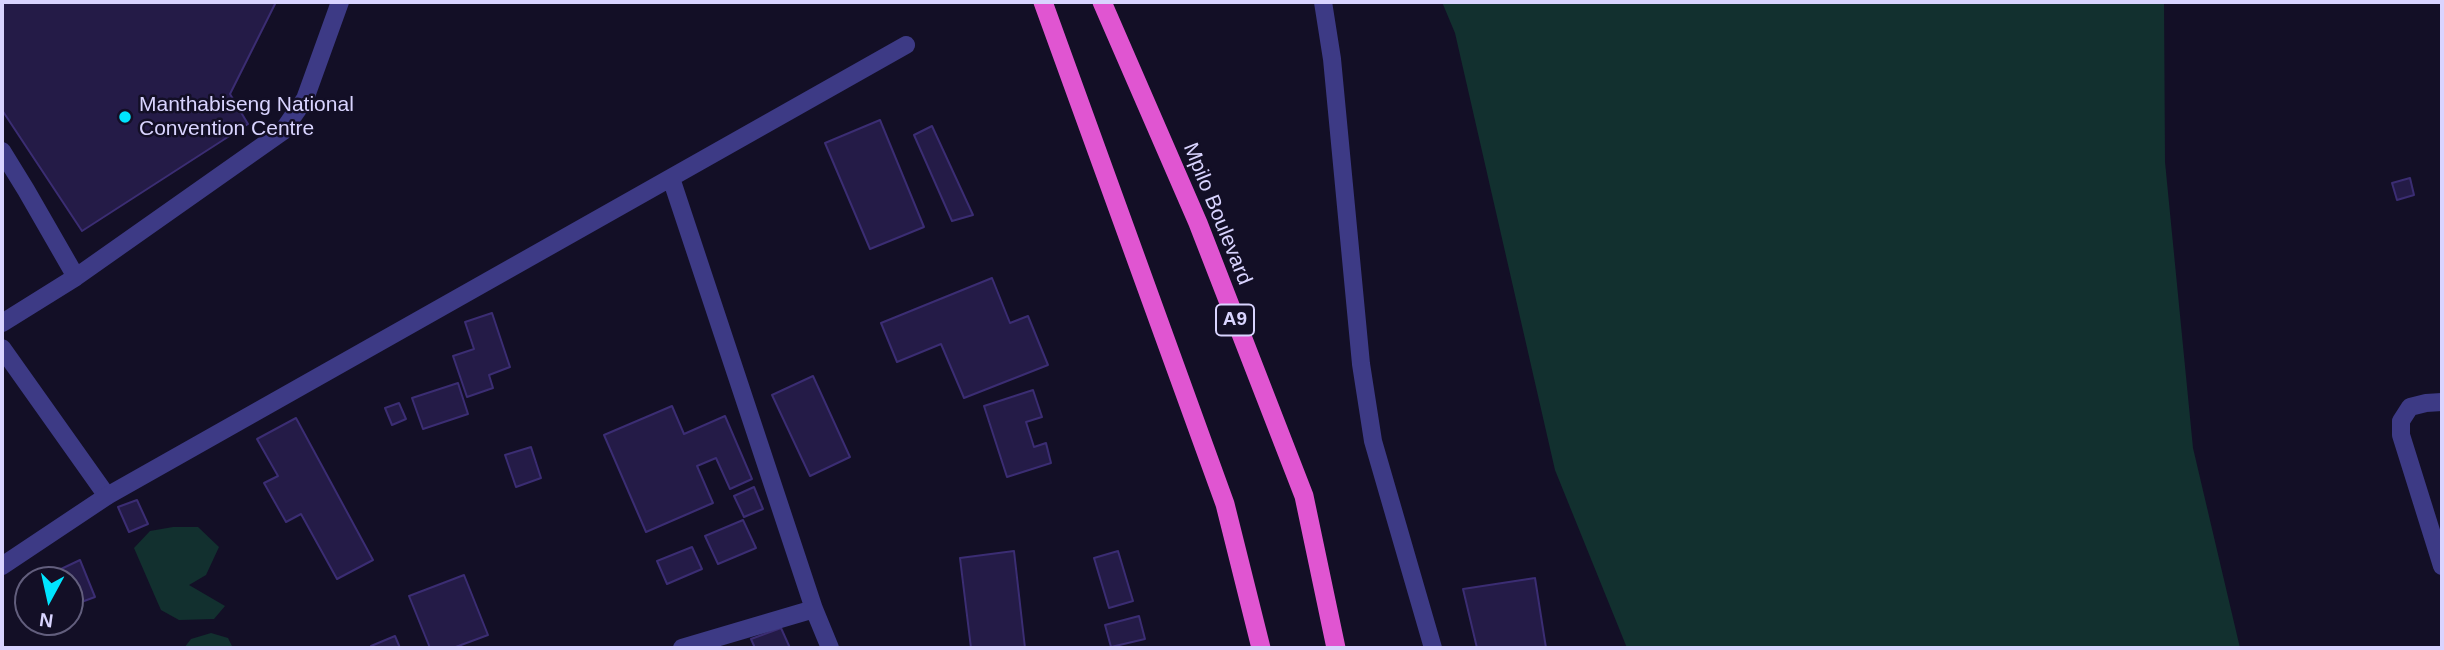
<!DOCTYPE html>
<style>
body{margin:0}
#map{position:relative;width:2444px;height:650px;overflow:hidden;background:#130f26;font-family:Arial,sans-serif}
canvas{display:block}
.frame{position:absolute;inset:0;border:4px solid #d9d4ff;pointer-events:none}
.north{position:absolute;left:14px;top:566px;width:70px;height:70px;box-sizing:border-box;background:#130f26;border:2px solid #625e7d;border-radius:50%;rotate:188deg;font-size:19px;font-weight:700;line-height:28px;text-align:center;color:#d9d4ff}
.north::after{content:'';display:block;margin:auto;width:24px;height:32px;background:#00e5ff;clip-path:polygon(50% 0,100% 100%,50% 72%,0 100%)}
</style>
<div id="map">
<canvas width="2444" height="650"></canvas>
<div class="frame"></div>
<div class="north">N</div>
</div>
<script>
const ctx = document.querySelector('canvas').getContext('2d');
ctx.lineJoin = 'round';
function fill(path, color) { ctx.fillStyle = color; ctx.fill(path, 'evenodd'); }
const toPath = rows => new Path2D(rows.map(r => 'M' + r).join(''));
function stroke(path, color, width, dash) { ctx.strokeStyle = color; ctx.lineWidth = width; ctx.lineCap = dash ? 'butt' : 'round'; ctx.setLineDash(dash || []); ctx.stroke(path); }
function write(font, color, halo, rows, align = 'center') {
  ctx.font = font + ' Arial,sans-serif'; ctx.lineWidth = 5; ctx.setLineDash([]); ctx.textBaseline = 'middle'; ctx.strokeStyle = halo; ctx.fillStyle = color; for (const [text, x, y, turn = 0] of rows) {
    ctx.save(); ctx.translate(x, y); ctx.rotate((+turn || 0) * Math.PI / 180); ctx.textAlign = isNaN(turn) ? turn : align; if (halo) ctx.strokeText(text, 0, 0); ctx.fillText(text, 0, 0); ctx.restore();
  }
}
fill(toPath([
 [1442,2,2164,2,2165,162,2193,448,2240,648,1627,648,1555,470,1455,33],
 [173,527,198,527,219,547,206,575,189,585,225,606,214,619,179,620,161,610,157,601,134,548,150,531],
 [211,633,228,638,233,648,184,648,191,639]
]), '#12302f');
const building = toPath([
 [2,2,276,2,230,94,248,124,82,231,2,110,2,2],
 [880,120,924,227,870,249,825,143,880,120],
 [932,126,973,215,952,221,914,135,932,126],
 [2410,178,2414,195,2397,200,2392,183,2410,178],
 [992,278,1010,323,1028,316,1048,365,964,398,941,344,897,362,881,323,992,278],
 [492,313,510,367,489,375,493,388,467,397,453,356,474,349,465,322,492,313],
 [813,376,850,457,810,476,772,395,813,376],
 [458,383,468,414,423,429,412,398,458,383],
 [1033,390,1042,417,1026,422,1034,447,1046,443,1051,463,1007,477,984,406,1033,390],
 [399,403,406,419,392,425,385,408,399,403],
 [672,406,684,434,725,416,752,479,730,489,716,458,697,466,713,503,646,532,604,435,672,406],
 [296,418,373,560,337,579,301,514,286,522,264,483,278,476,257,439,296,418],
 [531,447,541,478,516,487,505,455,531,447],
 [754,487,763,509,744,517,734,496,754,487],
 [137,500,148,524,129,532,118,507,137,500],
 [743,520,756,548,718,564,705,536,743,520],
 [692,547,702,569,667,584,657,561,692,547],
 [1014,551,1025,648,971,648,960,558,1014,551],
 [1118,551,1133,601,1109,608,1094,558,1118,551],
 [80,560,95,597,76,604,70,590,70,580,65,580,61,569,80,560],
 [464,575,488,635,453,648,430,648,409,596,464,575],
 [1535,578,1546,648,1477,648,1463,589,1535,578],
 [1139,616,1145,639,1111,647,1105,625,1139,616],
 [781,628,790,648,755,648,751,639,781,628],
 [395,636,400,648,372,648,371,646,395,636]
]);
fill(building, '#241b47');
stroke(building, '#3b2d73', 2);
stroke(toPath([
 [2,151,26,190,76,277,2,323],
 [76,277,282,132,305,99,340,2],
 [2,348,107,496]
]), '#3d3a85', 18);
stroke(toPath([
 [1323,2,1332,59,1361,364,1373,441,1433,648],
 [671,178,814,609,830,648],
 [2442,402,2426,403,2410,407,2401,421,2401,435,2442,566],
 [2,566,107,496,906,45],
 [682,648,814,609]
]), '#3d3a85', 18);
stroke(toPath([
 [1043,2,1225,504,1261,648],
 [1102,2,1198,223,1304,496,1336,648]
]), '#e055d1', 19);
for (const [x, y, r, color] of [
 [125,117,7,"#00e5ff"]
]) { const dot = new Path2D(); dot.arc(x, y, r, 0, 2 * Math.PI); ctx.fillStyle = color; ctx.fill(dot); stroke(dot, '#130f26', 2.5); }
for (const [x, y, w] of [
 [1235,320,38]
]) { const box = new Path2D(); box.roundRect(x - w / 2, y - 15.5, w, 31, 5); ctx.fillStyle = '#130f26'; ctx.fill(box); stroke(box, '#d9d4ff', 2); }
write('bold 19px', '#d9d4ff', null, [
 ["A9",1235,320]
]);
write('21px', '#d9d4ff', '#130f26', [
 ["Manthabiseng National",139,105],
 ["Convention Centre",139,129]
], 'left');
write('21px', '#d9d4ff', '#130f26', [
 ["Mpilo Boulevard",1217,214,68]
]);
</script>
